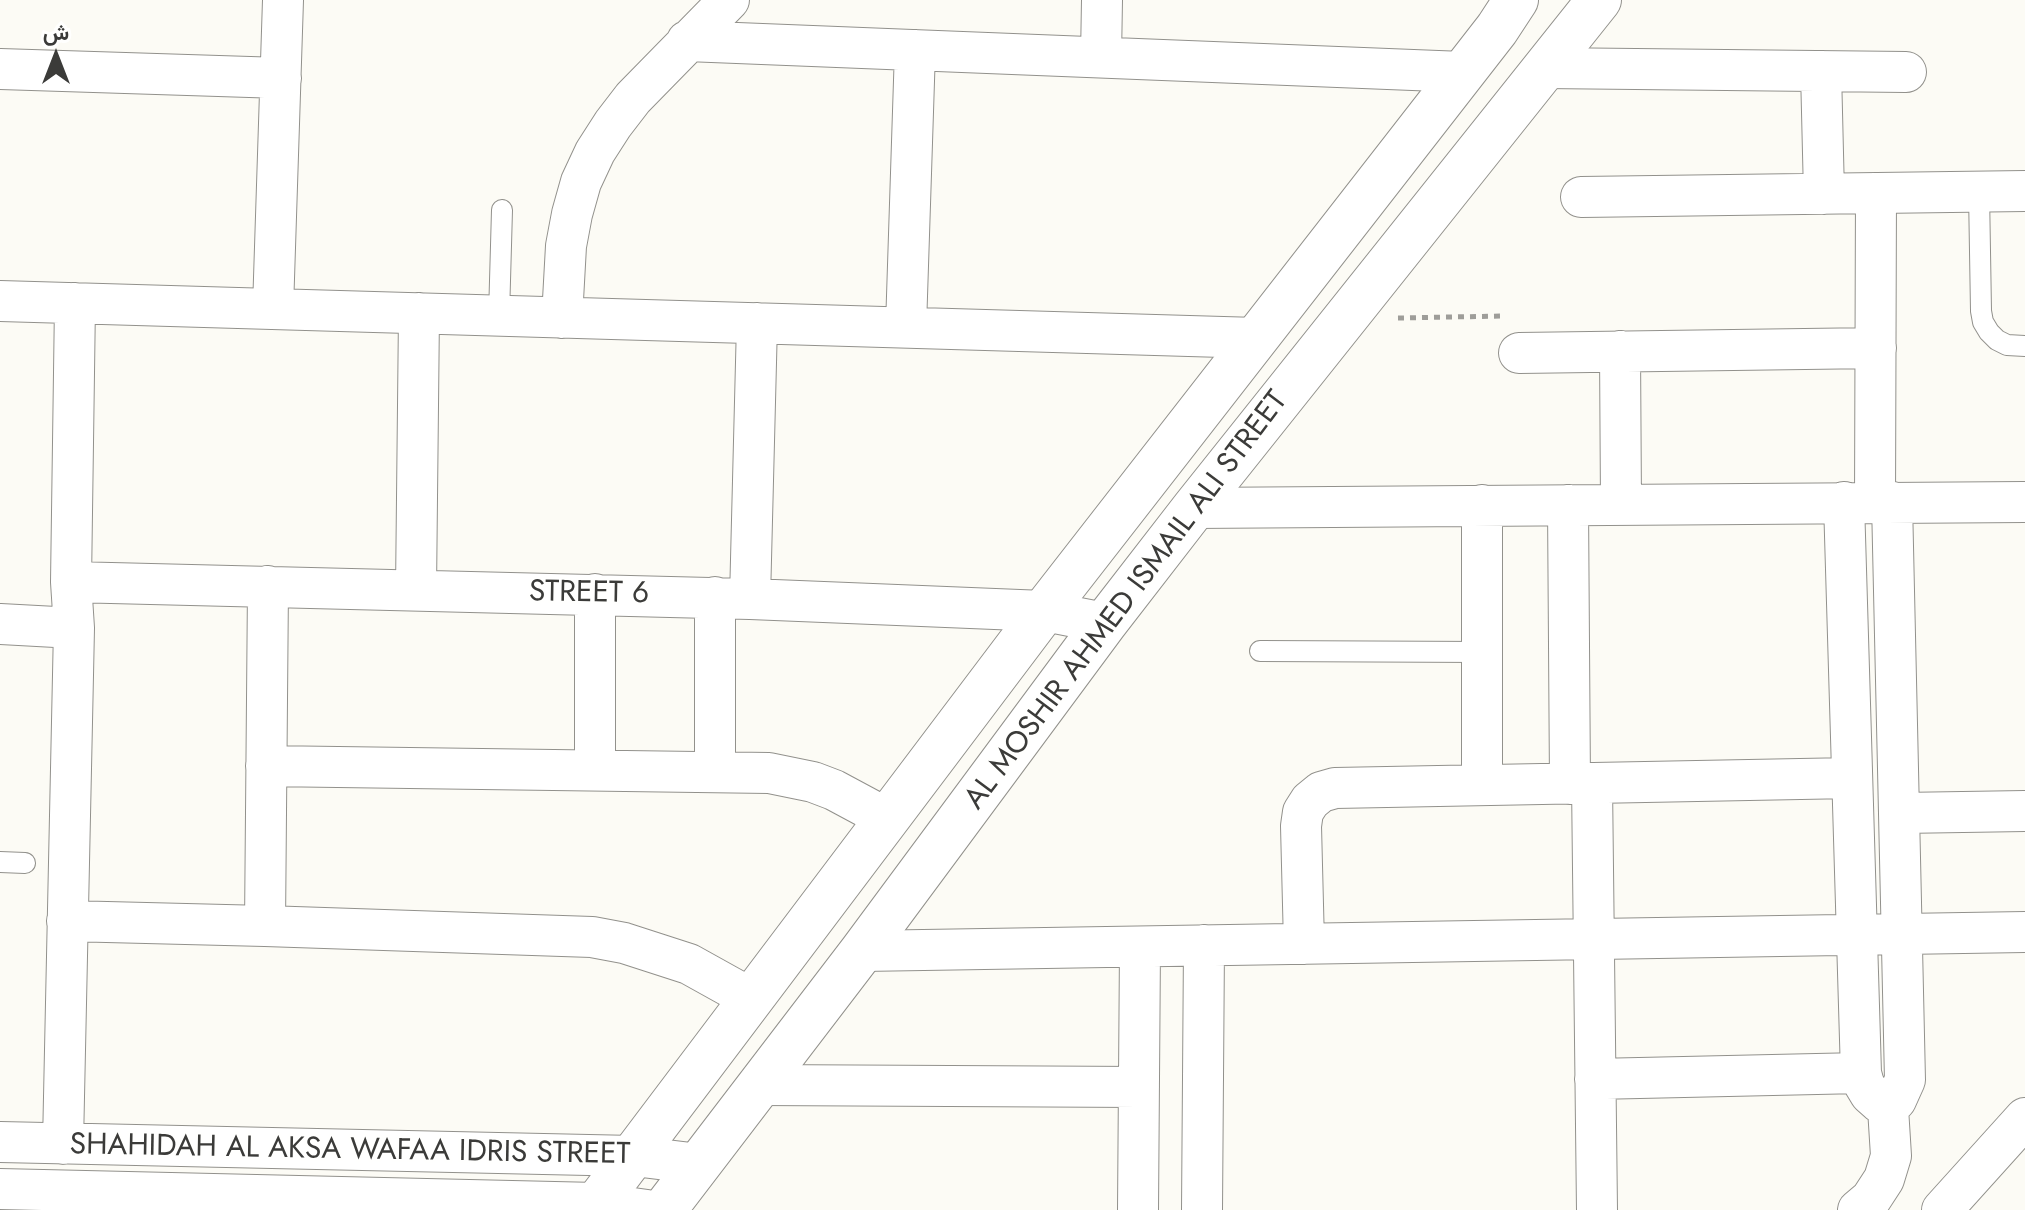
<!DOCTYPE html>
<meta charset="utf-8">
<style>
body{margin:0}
#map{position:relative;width:2025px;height:1210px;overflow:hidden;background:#fcfbf5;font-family:Jost,Vazirmatn,sans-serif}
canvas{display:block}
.north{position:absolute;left:16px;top:16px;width:80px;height:80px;-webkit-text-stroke:6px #fffffe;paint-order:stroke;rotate:0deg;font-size:22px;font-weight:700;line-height:32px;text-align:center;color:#3b3b39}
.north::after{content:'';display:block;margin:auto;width:28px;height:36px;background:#3b3b39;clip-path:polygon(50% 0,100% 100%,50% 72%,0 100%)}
</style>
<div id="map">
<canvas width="2025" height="1210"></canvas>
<div class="north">ش</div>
</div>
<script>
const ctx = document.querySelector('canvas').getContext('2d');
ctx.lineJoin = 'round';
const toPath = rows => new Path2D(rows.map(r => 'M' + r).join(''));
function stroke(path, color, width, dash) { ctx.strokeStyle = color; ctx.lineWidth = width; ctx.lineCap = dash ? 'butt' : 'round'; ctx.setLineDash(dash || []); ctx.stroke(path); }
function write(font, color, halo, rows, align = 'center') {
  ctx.font = font + ' Jost,sans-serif'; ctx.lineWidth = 6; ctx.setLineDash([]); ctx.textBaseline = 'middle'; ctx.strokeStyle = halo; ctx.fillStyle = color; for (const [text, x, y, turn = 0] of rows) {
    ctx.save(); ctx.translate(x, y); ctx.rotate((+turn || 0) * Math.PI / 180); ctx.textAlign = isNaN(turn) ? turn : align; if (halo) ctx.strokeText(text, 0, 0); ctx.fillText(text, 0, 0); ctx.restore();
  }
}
const service = toPath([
 [1979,192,1981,311,1983,322,1989,332,1997,340,2007,345,2025,346],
 [499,316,502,210],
 [1260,651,1482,652],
 [0,862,25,863]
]);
const minor = toPath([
 [687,41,1463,72],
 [1101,57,1102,0],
 [1545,68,1906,72],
 [0,69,281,78],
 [1821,71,1824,194],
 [1581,197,2025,191],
 [0,301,1257,338],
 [273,309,283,0],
 [562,318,566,246,572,214,581,182,595,152,613,124,633,98,729,0],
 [906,327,915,50],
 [1620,351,1621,504],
 [1519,353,1876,348],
 [1844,502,1861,1073,1864,1084,1870,1094,1879,1102,1888,1108],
 [1875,502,1876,193],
 [1482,505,1482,785],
 [1568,505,1570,784],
 [1194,508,2025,502],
 [71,582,750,599,1044,611,1105,623],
 [416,590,419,313],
 [715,597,715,772],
 [750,599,757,323],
 [0,624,74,628],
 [266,766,769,773,813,782,834,790,888,819],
 [595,770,595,594],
 [1592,783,1597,1210],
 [1901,813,2025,811],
 [67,921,265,926,592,937,624,943,689,964,752,999],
 [265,926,268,586],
 [1304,944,1301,826,1303,812,1310,801,1321,792,1335,788,1852,778],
 [862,951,2025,932],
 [1595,1079,1861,1073],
 [760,1085,1139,1087],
 [0,1142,634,1156,699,1164],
 [63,1144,74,628,71,582,75,303],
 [0,1189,597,1203,647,1210],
 [1138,1210,1140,947],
 [1202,1210,1204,945],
 [1858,1210,1871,1199,1884,1179,1891,1156,1888,1108,1896,1100,1905,1080,1892,502],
 [1942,1210,2025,1118]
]);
const primary = toPath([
 [592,1210,1044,611,1497,29,1516,0],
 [664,1210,862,951,1105,623,1194,508,1599,0]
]);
stroke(service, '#92918c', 22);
stroke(minor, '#92918c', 42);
stroke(primary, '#92918c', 46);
stroke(toPath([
 [1398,318,1504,316]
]), '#9e9d99', 5, [6, 6]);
stroke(service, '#fff', 20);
stroke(minor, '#fff', 40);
stroke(primary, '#fff', 44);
write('30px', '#3b3b39', '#fffffe', [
 ["STREET 6",589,594,1],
 ["AL MOSHIR AHMED ISMAIL ALI STREET",1127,601,-53],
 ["SHAHIDAH AL AKSA WAFAA IDRIS STREET",350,1151,1]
]);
</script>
